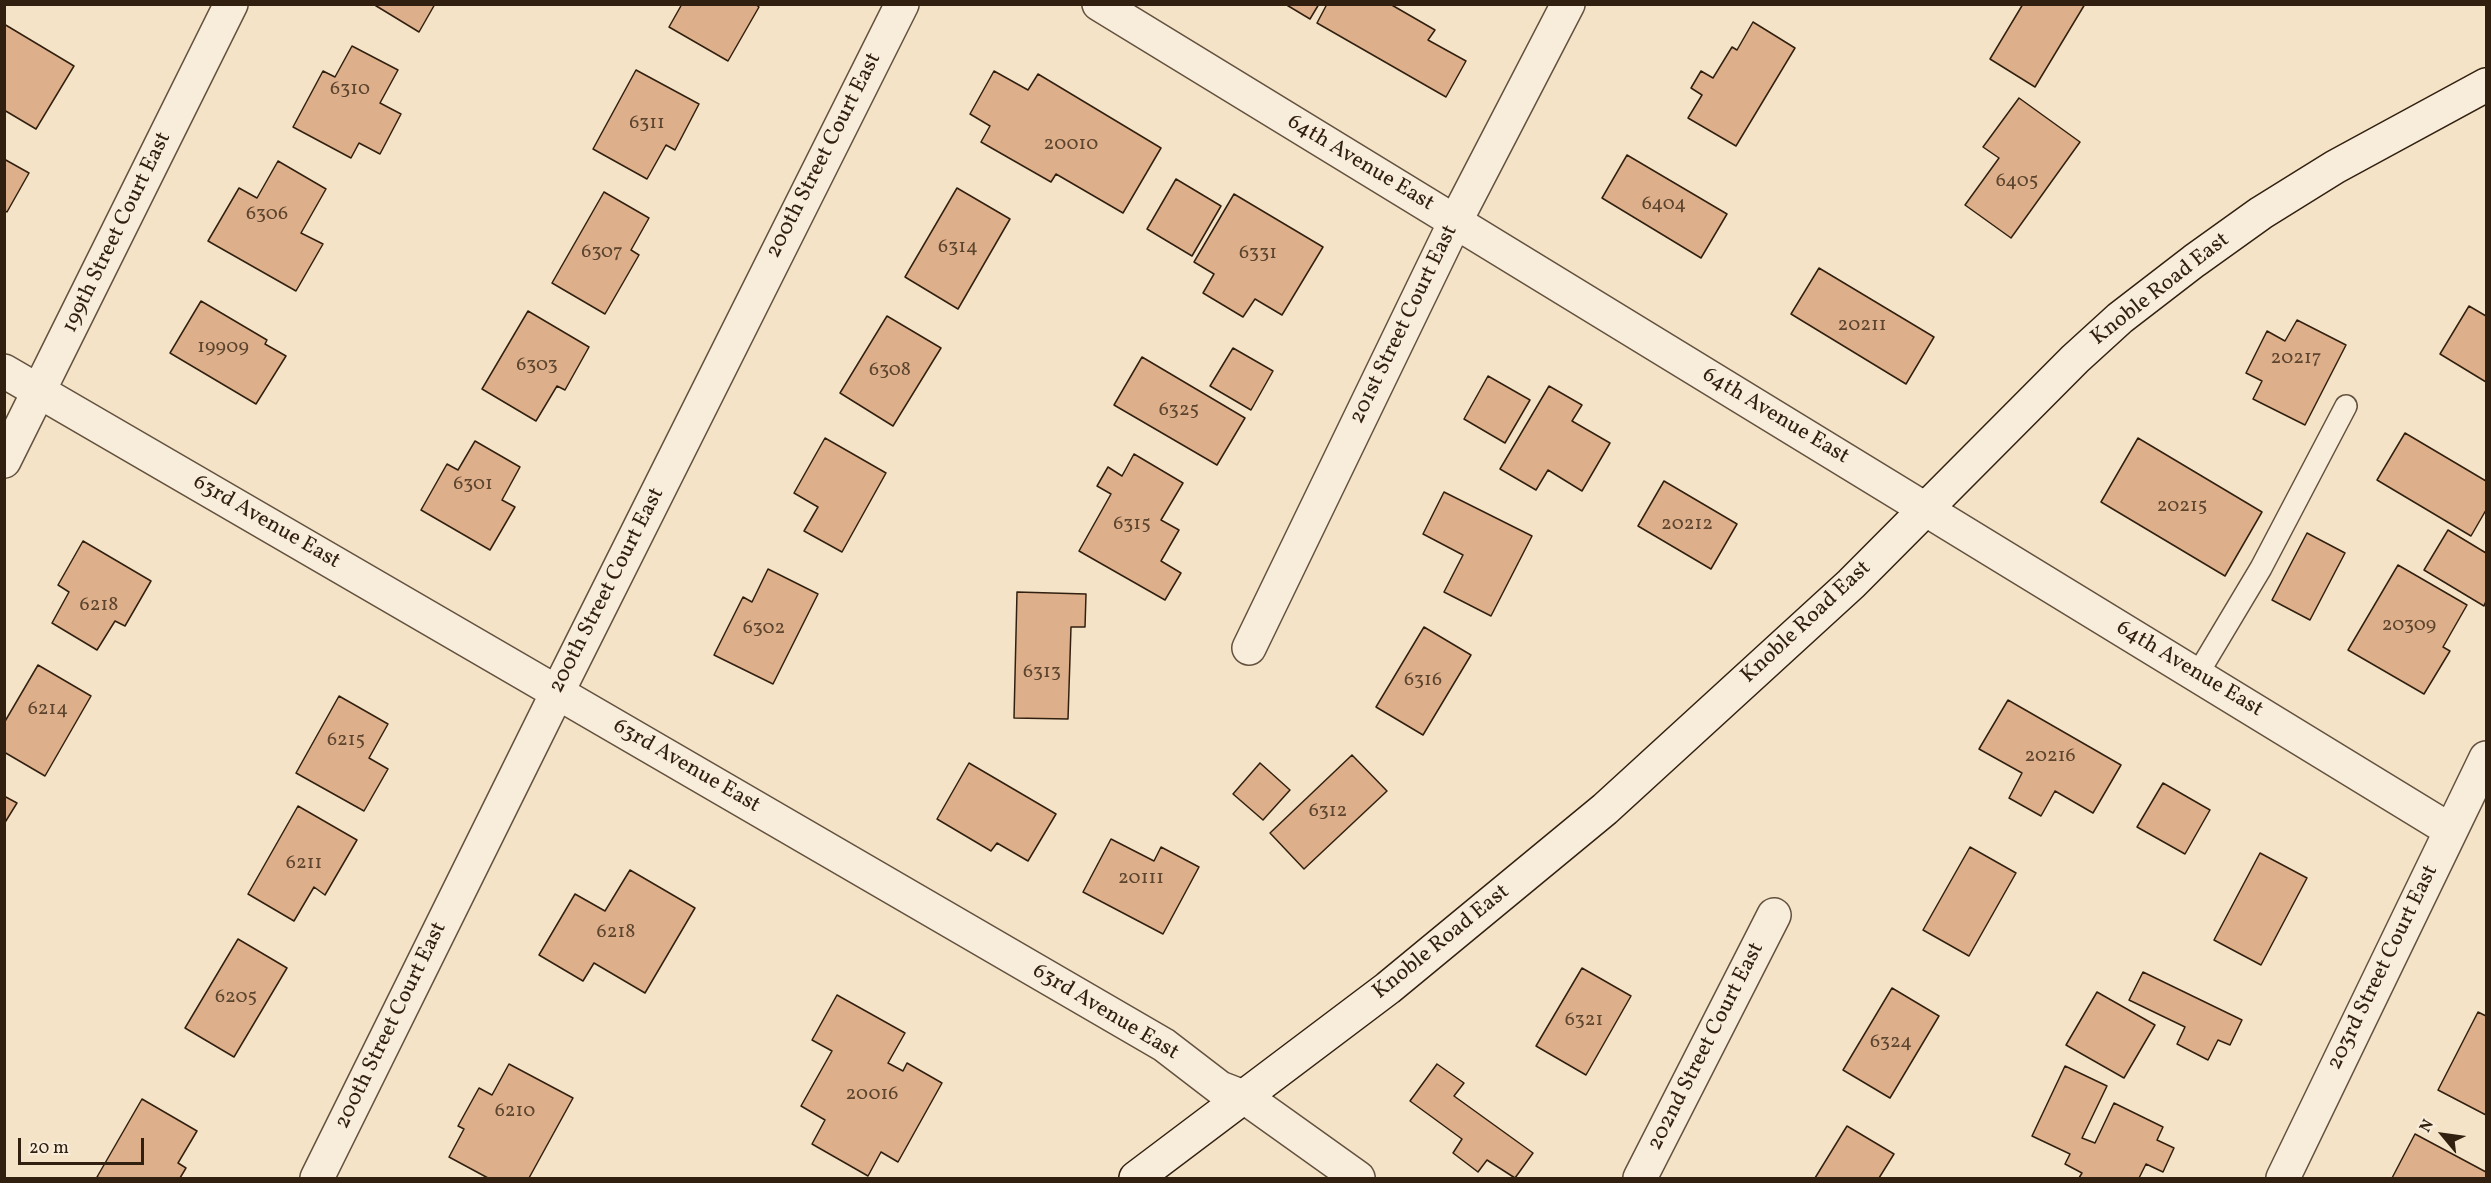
<!DOCTYPE html>
<style>
body{margin:0}
#map{position:relative;width:2491px;height:1183px;overflow:hidden;background:#f5e3c7;font-family:Vollkorn,serif}
canvas{display:block}
.frame{position:absolute;inset:0;border:6px solid #312010;pointer-events:none}
.north{position:absolute;left:2413px;top:1105px;width:60px;height:60px;-webkit-text-stroke:4px #f8eddb;paint-order:stroke;rotate:299deg;font-size:16px;font-weight:700;line-height:24px;text-align:center;color:#312010}
.north::after{content:'';display:block;margin:auto;width:21px;height:27px;background:#312010;clip-path:polygon(50% 0,100% 100%,50% 72%,0 100%)}
.scale{position:absolute;left:18px;top:1138px;width:126px;height:27px;box-sizing:border-box;border:3px solid #312010;border-top:0;padding-left:8px;font-size:18px;line-height:21px;white-space:nowrap;color:#312010;-webkit-text-stroke:4px #f8eddb;paint-order:stroke}
</style>
<div id="map">
<canvas width="2491" height="1183"></canvas>
<div class="frame"></div>
<div class="north">N</div>
<div class="scale">20 m</div>
</div>
<script>
const ctx = document.querySelector('canvas').getContext('2d');
ctx.lineJoin = 'round';
function fill(path, color) { ctx.fillStyle = color; ctx.fill(path, 'evenodd'); }
const toPath = rows => new Path2D(rows.map(r => 'M' + r).join(''));
function stroke(path, color, width, dash) { ctx.strokeStyle = color; ctx.lineWidth = width; ctx.lineCap = dash ? 'butt' : 'round'; ctx.setLineDash(dash || []); ctx.stroke(path); }
function write(font, color, halo, rows, align = 'center') {
  ctx.font = font + ' Vollkorn,serif'; ctx.lineWidth = 6; ctx.setLineDash([]); ctx.textBaseline = 'middle'; ctx.strokeStyle = halo; ctx.fillStyle = color; for (const [text, x, y, turn = 0] of rows) {
    ctx.save(); ctx.translate(x, y); ctx.rotate((+turn || 0) * Math.PI / 180); ctx.textAlign = isNaN(turn) ? turn : align; if (halo) ctx.strokeText(text, 0, 0); ctx.fillText(text, 0, 0); ctx.restore();
  }
}
const building = toPath([
 [373,4,435,4,419,32,373,4],
 [682,4,755,4,759,7,728,61,669,27,682,4],
 [1285,4,1319,4,1310,19,1285,4],
 [1327,4,1390,4,1435,30,1428,40,1466,61,1446,97,1317,23,1327,4],
 [2023,4,2085,4,2035,87,1990,59,2023,4],
 [1753,22,1795,48,1736,146,1688,118,1702,95,1691,88,1701,71,1713,78,1732,47,1737,50,1753,22],
 [4,24,74,66,36,129,4,110,4,24],
 [352,46,398,70,380,103,401,114,380,154,359,143,351,158,293,127,323,71,335,77,352,46],
 [636,70,699,104,675,150,666,145,647,179,593,149,636,70],
 [994,71,1028,90,1038,74,1161,148,1123,213,1056,174,1051,182,981,142,990,126,970,114,994,71],
 [2019,98,2080,142,2011,238,1965,205,1999,158,1983,147,2019,98],
 [1627,155,1727,214,1701,258,1602,198,1627,155],
 [4,159,29,173,7,212,4,210,4,159],
 [278,161,326,189,301,233,323,244,296,291,208,241,239,188,257,198,278,161],
 [1176,179,1221,206,1192,256,1147,229,1176,179],
 [957,188,1010,219,958,309,905,277,957,188],
 [604,192,649,218,631,250,639,255,605,314,552,283,604,192],
 [1234,194,1323,247,1282,315,1255,299,1243,317,1203,293,1214,274,1194,262,1234,194],
 [1819,268,1934,337,1906,384,1791,314,1819,268],
 [201,301,267,340,265,344,286,356,256,404,170,353,201,301],
 [2469,306,2486,316,2486,382,2440,354,2469,306],
 [528,311,589,347,565,390,557,386,536,421,482,389,528,311],
 [887,316,941,348,893,426,840,393,887,316],
 [2297,320,2346,345,2305,425,2253,399,2262,381,2246,373,2267,331,2285,341,2297,320],
 [1233,348,1273,371,1251,410,1210,386,1233,348],
 [1142,357,1245,418,1217,465,1114,405,1142,357],
 [1488,376,1530,400,1505,443,1464,419,1488,376],
 [1549,386,1582,405,1572,421,1610,443,1582,491,1548,470,1536,490,1500,469,1549,386],
 [2405,433,2486,481,2486,510,2471,536,2377,480,2405,433],
 [825,438,886,473,842,552,804,531,818,507,794,493,825,438],
 [2138,438,2262,512,2225,576,2101,502,2138,438],
 [475,441,520,467,502,500,515,507,490,550,421,510,447,464,458,470,475,441],
 [1134,454,1183,483,1161,520,1179,530,1161,561,1181,573,1165,600,1079,551,1111,494,1097,486,1108,467,1122,476,1134,454],
 [1664,481,1737,524,1711,569,1638,526,1664,481],
 [1444,492,1532,536,1491,616,1444,592,1463,555,1423,534,1444,492],
 [2448,530,2486,553,2486,601,2484,606,2424,570,2448,530],
 [2307,533,2345,553,2310,620,2272,600,2307,533],
 [83,541,151,581,125,626,115,621,97,650,52,623,69,592,58,585,83,541],
 [2398,565,2467,605,2443,647,2450,651,2424,694,2348,650,2398,565],
 [768,569,818,594,773,684,714,655,743,597,752,602,768,569],
 [1017,592,1086,594,1085,627,1071,627,1068,719,1014,718,1017,592],
 [1424,627,1471,655,1423,735,1376,707,1424,627],
 [38,665,91,696,45,776,4,752,4,723,38,665],
 [339,696,388,724,369,758,388,769,364,811,296,773,339,696],
 [2008,700,2121,765,2093,813,2055,791,2041,816,2009,798,2022,773,1979,749,2008,700],
 [1352,755,1387,791,1304,869,1270,833,1352,755],
 [969,763,1056,814,1028,861,997,843,991,851,937,819,969,763],
 [1260,763,1290,790,1263,820,1233,794,1260,763],
 [2163,783,2210,810,2185,854,2137,827,2163,783],
 [4,796,17,803,4,824,4,796],
 [298,806,357,840,325,895,314,887,294,921,248,894,298,806],
 [1111,839,1154,861,1161,847,1199,867,1163,934,1083,892,1111,839],
 [1970,847,2016,873,1969,956,1923,930,1970,847],
 [2260,853,2307,878,2261,965,2214,940,2260,853],
 [630,870,695,908,645,993,594,963,583,981,539,955,575,894,605,911,630,870],
 [238,939,287,968,234,1057,185,1028,238,939],
 [1582,968,1631,996,1586,1075,1536,1046,1582,968],
 [2143,972,2242,1020,2230,1045,2218,1040,2208,1060,2177,1044,2185,1027,2129,1000,2143,972],
 [1892,988,1939,1016,1890,1098,1843,1070,1892,988],
 [2097,992,2155,1025,2124,1078,2066,1045,2097,992],
 [837,995,905,1033,888,1063,903,1071,907,1063,942,1083,898,1162,881,1152,868,1176,812,1144,825,1120,801,1106,832,1051,812,1040,837,995],
 [2478,1012,2486,1016,2486,1115,2438,1090,2478,1012],
 [509,1064,573,1098,529,1178,488,1178,449,1157,464,1129,458,1126,479,1088,492,1095,509,1064],
 [1437,1064,1464,1083,1454,1096,1533,1153,1515,1178,1487,1160,1478,1172,1453,1153,1462,1139,1410,1101,1437,1064],
 [2065,1066,2107,1086,2082,1138,2095,1143,2114,1103,2163,1127,2157,1140,2174,1148,2163,1172,2146,1164,2139,1178,2079,1178,2082,1173,2065,1164,2070,1154,2032,1136,2065,1066],
 [142,1099,197,1131,178,1163,186,1168,180,1178,100,1178,97,1177,142,1099],
 [1847,1126,1894,1154,1879,1178,1815,1178,1847,1126],
 [2415,1134,2486,1172,2486,1178,2392,1178,2415,1134]
]);
fill(building, '#ddaf8a');
stroke(building, '#312010', 1.5);
const lane = toPath([
 [2197,675,2261,568,2346,406]
]);
const street = toPath([
 [1099,4,2450,830],
 [4,371,1164,1045,1220,1088,1246,1098,1358,1178],
 [4,461,231,4],
 [1249,648,1455,222,1568,4],
 [317,1178,557,693,902,4],
 [1640,1178,1774,915],
 [2283,1178,2486,758]
]);
const secondary = toPath([
 [1136,1178,1388,988,1605,809,1851,584,2075,359,2120,318,2194,261,2261,213,2335,167,2486,85]
]);
stroke(lane, '#62513e', 24);
stroke(street, '#62513e', 36);
stroke(secondary, '#312010', 36);
stroke(lane, '#f8eddb', 21);
stroke(street, '#f8eddb', 33);
stroke(secondary, '#f8eddb', 33);
write('20px', '#5c442e', null, [
 ["6310",350,90],
 ["6311",647,124],
 ["20010",1071,145],
 ["6405",2017,182],
 ["6404",1664,205],
 ["6306",267,215],
 ["6314",958,248],
 ["6307",602,253],
 ["6331",1258,254],
 ["20211",1862,326],
 ["19909",223,348],
 ["20217",2296,359],
 ["6303",537,366],
 ["6308",890,371],
 ["6325",1179,411],
 ["6301",473,485],
 ["20215",2182,507],
 ["6315",1132,525],
 ["20212",1687,525],
 ["6218",99,606],
 ["20309",2409,626],
 ["6302",764,629],
 ["6313",1042,673],
 ["6316",1423,681],
 ["6214",48,710],
 ["6215",346,741],
 ["20216",2050,757],
 ["6312",1328,812],
 ["6211",304,864],
 ["20111",1141,879],
 ["6218",616,933],
 ["6205",236,998],
 ["6321",1584,1021],
 ["6324",1891,1043],
 ["20016",872,1095],
 ["6210",515,1112]
]);
write('22px', '#312010', '#f8eddb', [
 ["200th Street Court East",825,156,-63],
 ["64th Avenue East",1360,164,31],
 ["199th Street Court East",118,233,-64],
 ["Knoble Road East",2161,290,-38],
 ["201st Street Court East",1405,325,-64],
 ["64th Avenue East",1775,417,31],
 ["63rd Avenue East",266,523,30],
 ["200th Street Court East",608,591,-63],
 ["Knoble Road East",1807,623,-43],
 ["64th Avenue East",2189,670,31],
 ["63rd Avenue East",686,767,30],
 ["Knoble Road East",1442,943,-39],
 ["203rd Street Court East",2384,968,-64],
 ["63rd Avenue East",1105,1013,31],
 ["200th Street Court East",392,1026,-64],
 ["202nd Street Court East",1707,1047,-63]
]);
</script>
